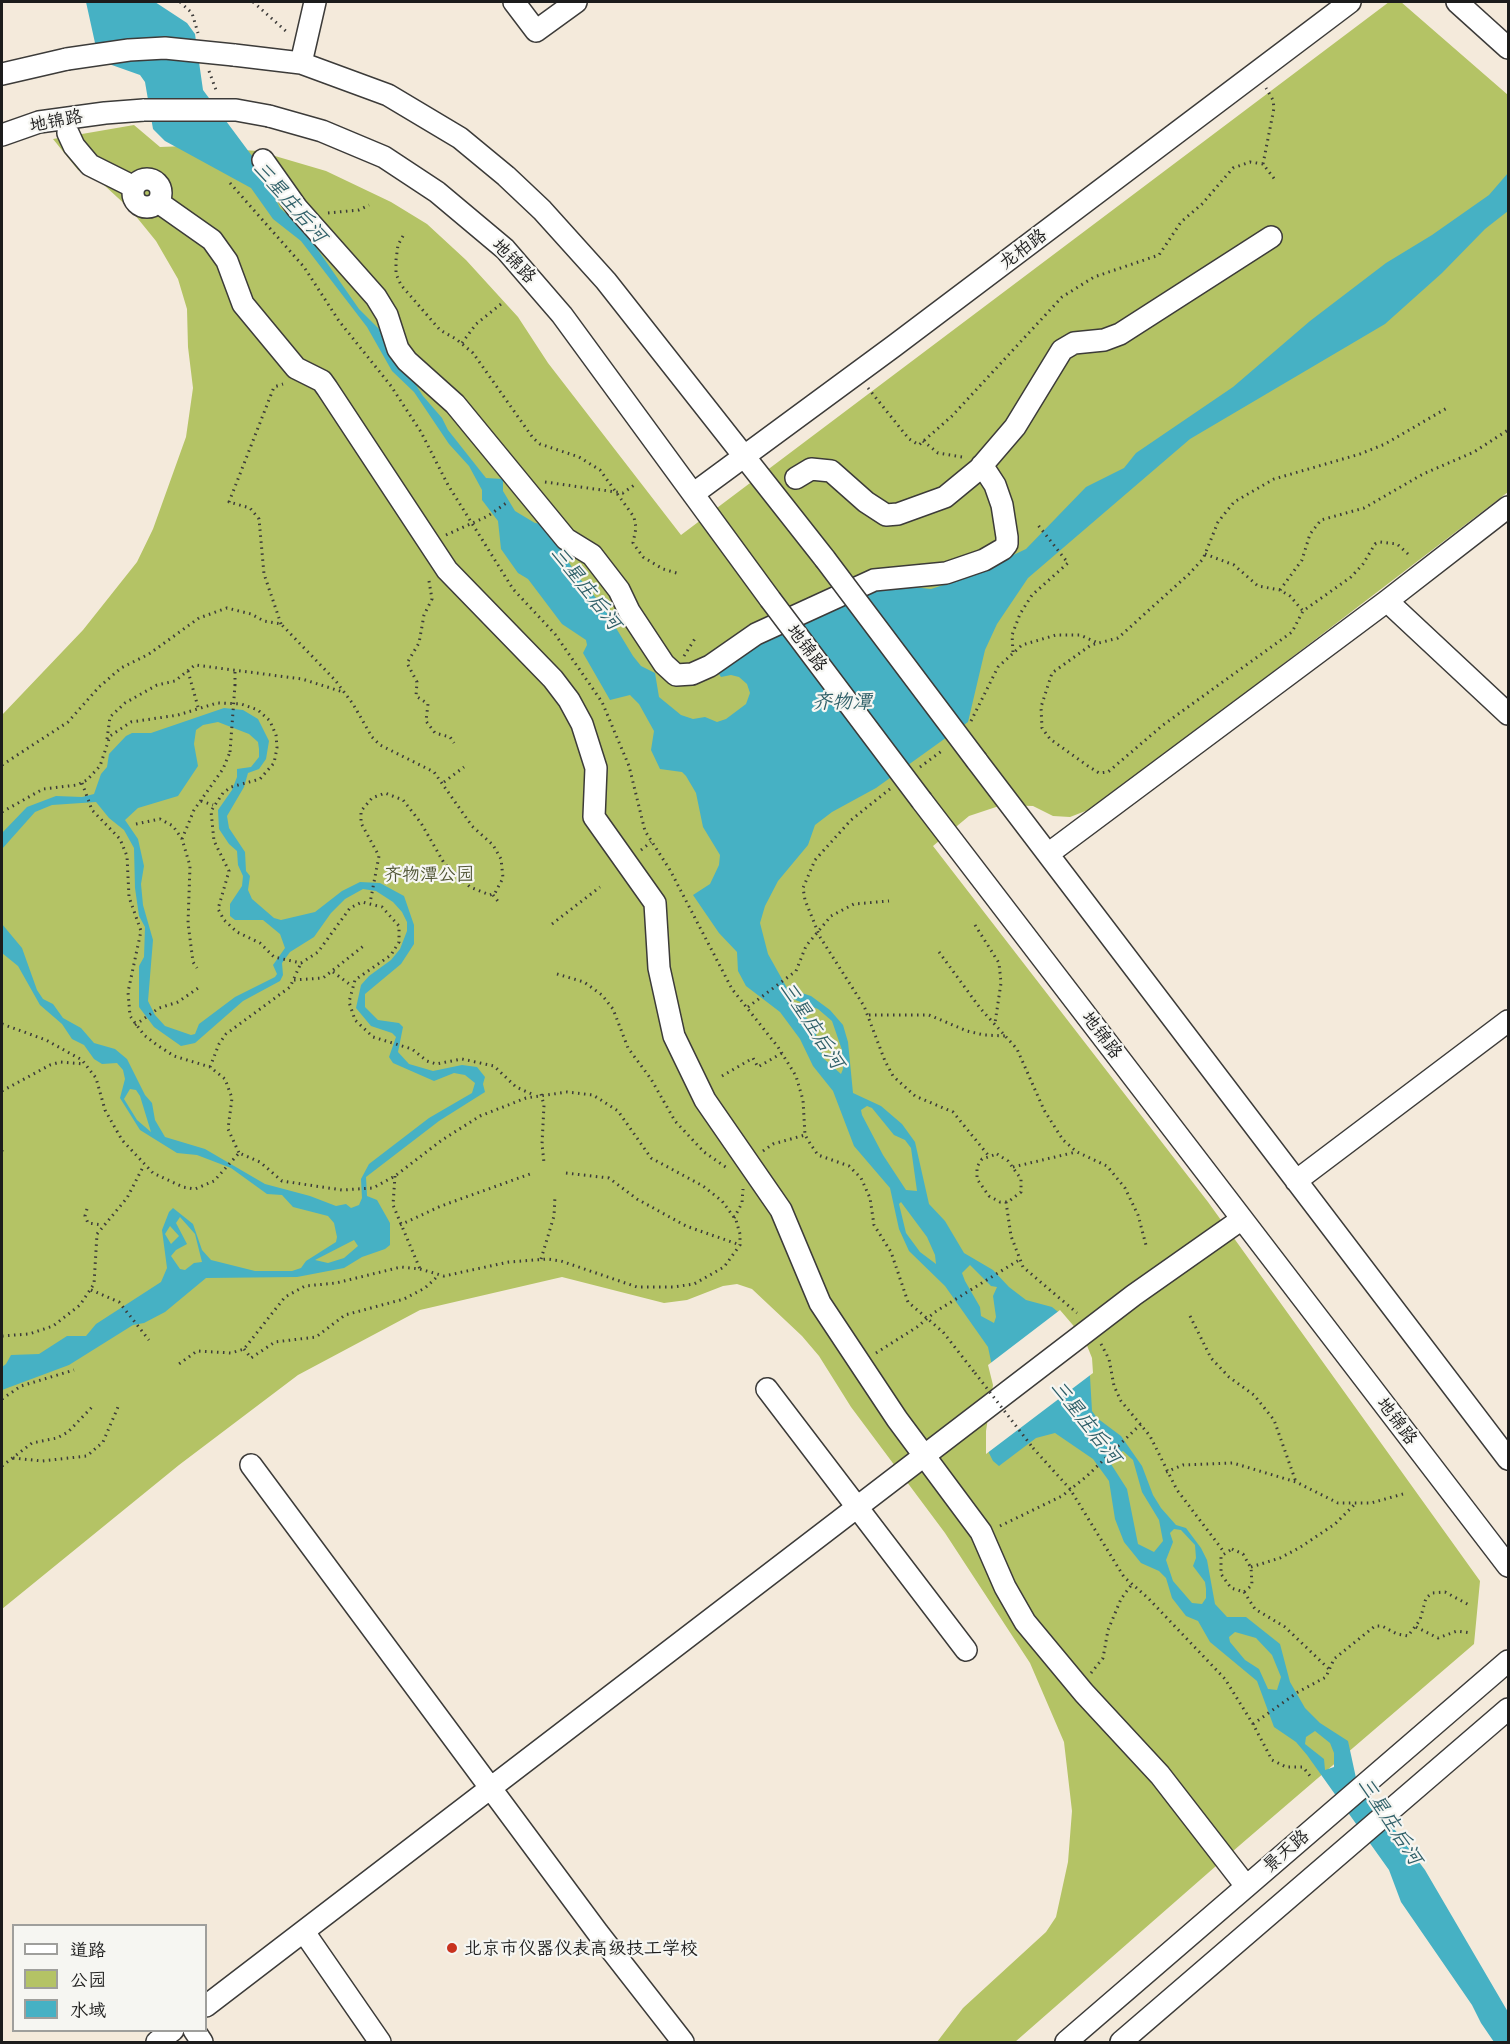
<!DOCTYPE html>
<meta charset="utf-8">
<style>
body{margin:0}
#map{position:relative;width:1510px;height:2044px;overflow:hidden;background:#f4eadb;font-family:Mali,"LXGW WenKai TC",sans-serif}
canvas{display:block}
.frame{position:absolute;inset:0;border:3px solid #1c1c1c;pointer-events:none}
.legend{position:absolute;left:12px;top:1924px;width:195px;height:108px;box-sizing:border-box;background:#f6f6f2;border:2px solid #9f9f9c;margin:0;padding:8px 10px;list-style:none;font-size:18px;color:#1c1c1c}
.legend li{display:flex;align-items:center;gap:12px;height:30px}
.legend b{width:30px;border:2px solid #9f9f9c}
</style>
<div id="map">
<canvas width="1510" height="2044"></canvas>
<div class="frame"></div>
<ul class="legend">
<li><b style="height:8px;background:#fff"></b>道路</li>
<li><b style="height:16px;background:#b4c365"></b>公园</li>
<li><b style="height:16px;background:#46b1c4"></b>水域</li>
</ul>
</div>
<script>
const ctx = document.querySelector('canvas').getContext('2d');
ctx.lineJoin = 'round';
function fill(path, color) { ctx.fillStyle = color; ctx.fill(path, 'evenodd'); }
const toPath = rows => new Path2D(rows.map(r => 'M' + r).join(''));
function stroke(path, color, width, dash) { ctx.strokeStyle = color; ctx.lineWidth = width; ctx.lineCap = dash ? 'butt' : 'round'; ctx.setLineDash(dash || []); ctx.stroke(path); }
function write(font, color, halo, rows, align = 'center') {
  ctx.font = font + ' Mali,"LXGW WenKai TC",sans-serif'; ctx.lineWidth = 4.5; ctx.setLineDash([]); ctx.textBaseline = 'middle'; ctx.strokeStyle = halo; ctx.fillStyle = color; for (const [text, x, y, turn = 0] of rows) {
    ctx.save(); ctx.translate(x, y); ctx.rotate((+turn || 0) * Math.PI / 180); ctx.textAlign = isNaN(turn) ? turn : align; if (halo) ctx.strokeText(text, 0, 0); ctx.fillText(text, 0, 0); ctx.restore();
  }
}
fill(toPath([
 [1389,2,1401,2,1508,95,1508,492,1096,807,1070,817,1053,816,1033,806,1002,805,969,816,933,846,1208,1202,1480,1581,1474,1644,1240,1845,1015,2042,937,2042,963,2008,1046,1932,1056,1917,1068,1862,1072,1811,1064,1742,1030,1663,945,1533,851,1407,819,1356,802,1336,752,1289,737,1284,723,1286,687,1300,664,1303,562,1277,420,1310,298,1375,179,1465,2,1609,2,715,83,630,137,562,153,529,186,437,193,388,188,347,187,309,178,279,156,241,130,209,104,185,78,170,53,139,134,125,160,147,186,146,258,151,326,171,391,202,427,224,466,260,518,317,548,363,681,535]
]), '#b4c365');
fill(toPath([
 [86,2,155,2,187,23,195,34,203,90,258,164,280,208,304,230,359,309,381,331,423,396,442,418,448,430,486,478,503,479,503,491,515,511,535,523,543,524,554,536,575,573,602,605,633,656,641,666,655,673,659,697,681,715,693,719,705,717,717,722,726,719,746,704,750,693,747,684,739,677,731,675,721,677,717,671,755,644,885,584,931,589,965,578,1026,549,1086,487,1124,468,1136,453,1233,387,1310,321,1386,263,1432,235,1489,195,1508,173,1508,211,1485,229,1442,273,1385,324,1190,439,1028,578,997,624,985,650,968,722,876,788,832,812,815,825,808,845,778,881,765,906,760,923,768,954,787,988,811,996,830,1010,843,1025,848,1042,853,1093,881,1106,902,1124,915,1142,929,1204,945,1221,964,1253,993,1270,1009,1287,1026,1300,1052,1307,1067,1319,1089,1359,1092,1411,1097,1418,1121,1436,1142,1466,1153,1495,1161,1508,1176,1525,1186,1528,1201,1548,1207,1560,1215,1604,1227,1617,1246,1617,1280,1644,1290,1682,1305,1708,1320,1723,1348,1741,1356,1778,1425,1870,1508,2012,1508,2042,1494,2042,1481,2023,1472,2005,1401,1902,1389,1870,1307,1755,1296,1742,1274,1727,1257,1681,1210,1642,1198,1621,1186,1616,1172,1598,1166,1578,1159,1571,1141,1563,1124,1542,1115,1519,1109,1481,1093,1459,1055,1433,1036,1438,999,1466,993,1461,987,1449,996,1385,988,1347,945,1286,909,1251,899,1229,890,1188,854,1146,833,1091,813,1066,800,1039,780,1012,746,986,738,971,737,952,719,933,693,895,710,884,719,865,720,855,703,827,696,793,686,776,682,772,660,769,651,750,654,731,639,704,630,695,610,700,583,653,587,645,586,640,562,624,528,579,518,573,501,549,498,521,482,500,482,490,469,466,449,444,414,392,392,371,367,327,301,241,273,219,251,188,165,141,153,129,145,82,140,75,109,64,97,52],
 [788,997,818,1009,832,1021,842,1050,843,1069,841,1074,823,1058,813,1024,787,1001],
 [867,1106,872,1108,894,1135,905,1140,911,1148,917,1191,906,1190,883,1155,862,1115,861,1110],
 [901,1202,927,1237,935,1255,936,1264,920,1252,906,1233,899,1204],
 [970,1265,991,1286,997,1287,993,1296,996,1317,994,1323,981,1316,980,1307,965,1281,962,1273],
 [1123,1451,1133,1460,1142,1492,1159,1520,1163,1541,1154,1552,1138,1544,1127,1489,1111,1464,1113,1456],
 [1174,1529,1181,1530,1195,1545,1196,1558,1193,1566,1205,1582,1206,1589,1206,1598,1202,1604,1192,1603,1173,1581,1166,1560,1173,1542,1170,1533],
 [1235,1632,1256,1638,1272,1655,1281,1677,1277,1690,1268,1689,1259,1669,1245,1660,1230,1642,1229,1637],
 [1315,1731,1330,1743,1334,1753,1334,1767,1325,1770,1324,1759,1305,1744,1306,1737],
 [224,708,243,710,258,719,269,741,266,759,259,769,248,773,244,787,227,816,229,828,245,852,246,871,250,876,248,890,252,899,274,918,281,920,315,912,342,891,360,882,380,883,404,896,414,925,414,944,401,964,365,994,365,1007,378,1020,399,1023,403,1027,398,1052,409,1064,433,1071,462,1065,477,1067,485,1077,483,1084,485,1092,439,1121,366,1177,367,1196,377,1200,390,1223,390,1245,385,1249,362,1257,344,1268,297,1277,206,1278,165,1312,144,1323,133,1325,69,1365,2,1390,2,1367,6,1364,11,1355,39,1354,67,1336,86,1336,96,1324,161,1282,167,1268,162,1230,169,1212,173,1208,193,1224,202,1250,211,1260,255,1271,292,1271,301,1268,306,1261,336,1242,337,1237,334,1223,328,1216,293,1207,282,1195,267,1194,231,1168,197,1155,177,1153,140,1130,120,1098,125,1079,123,1070,117,1063,102,1064,94,1059,84,1045,72,1039,62,1024,40,1005,18,966,2,953,2,924,22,948,37,990,43,999,53,1004,63,1018,81,1028,94,1043,115,1049,127,1059,145,1095,152,1103,155,1120,165,1137,205,1149,265,1184,310,1196,336,1206,346,1204,351,1208,359,1205,362,1198,361,1179,369,1164,429,1118,472,1093,475,1083,465,1075,454,1073,434,1081,393,1063,389,1057,396,1037,392,1033,371,1026,356,1008,361,985,369,976,391,960,400,949,407,931,407,922,402,912,393,902,376,891,363,889,345,899,331,913,314,937,290,952,282,963,283,975,280,981,243,1001,195,1043,181,1046,154,1027,139,1007,139,966,144,957,145,927,139,916,135,888,134,848,124,830,109,818,96,802,52,805,35,812,2,849,2,833,27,807,56,796,82,797,94,794,101,774,107,767,109,754,126,736,132,733,151,733],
 [218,722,249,734,258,742,259,749,259,757,251,767,237,769,237,777,232,790,218,810,219,829,229,844,237,851,238,865,243,876,242,886,230,904,230,916,235,920,263,920,280,934,285,948,273,965,277,974,275,977,235,997,199,1024,195,1034,191,1035,165,1026,155,1015,148,1001,153,940,143,905,141,884,144,866,138,839,125,820,138,808,178,796,198,766,194,744,196,730,203,725],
 [130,1089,136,1090,140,1096,151,1132,137,1120,124,1099],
 [180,1217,195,1234,202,1262,194,1263,185,1270,180,1269,171,1256,176,1250,187,1244,176,1223],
 [170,1226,179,1236,171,1244,165,1234],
 [354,1240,358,1246,344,1258,328,1263,315,1260]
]), '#46b1c4');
fill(toPath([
 [1060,1310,1084,1338,1092,1358,1093,1373,986,1454,986,1431,993,1385,988,1365]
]), '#f4eadb');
const minor = toPath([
 [514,2,536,31,576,2],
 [1457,2,1508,48],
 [234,55,301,63,388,95,460,138,506,176,542,210,606,281,825,559],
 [301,63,315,2],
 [2,74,67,59],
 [269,116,322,131,384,157,437,192,505,249,562,315,770,599],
 [68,133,74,146,90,165,134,187],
 [2,135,39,122,105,113,144,110],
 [263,160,297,208,376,297,387,315,398,349,407,361,455,404,566,539,592,555,619,590,629,611,664,664,676,675,692,674,710,666,756,634,874,580,946,573,984,560,1003,549,1007,544,1007,537,1002,505,995,485,982,465],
 '133 193a14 14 0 1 1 28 0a14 14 0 1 1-28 0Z',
 [158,202,212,240,227,261,243,304,296,368,322,381,327,388,447,570,553,679,569,700,582,724,596,768,594,817,655,903,659,968,674,1036,705,1100,781,1210,820,1303,897,1419,981,1532,1005,1587,1025,1622,1084,1693,1160,1775,1246,1886],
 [796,478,811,469,831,471,866,502,886,515,898,514,945,497,979,469,1015,427,1062,350,1074,343,1104,340,1120,334,1271,237],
 [693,494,894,346,1350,2],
 [1387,601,1508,714],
 [977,761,1508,1459],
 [922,801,1508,1566],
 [1048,854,1387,601,1508,507],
 [1296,1181,1508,1021],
 [767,1389,966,1650],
 [251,1465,598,1933,683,2042],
 [304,1932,380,2042],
 [206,2006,1134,1295,1242,1219],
 [194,2030,202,2042],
 [157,2042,173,2030],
 [1066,2042,1508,1661],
 [1121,2042,1508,1709]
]);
stroke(minor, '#3c3b39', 24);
stroke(toPath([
 [180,2,192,13,198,33],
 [253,2,287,32],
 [209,71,216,90],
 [1263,164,1274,108,1273,100,1266,88],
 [230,183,304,267,339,321,391,386,421,432,448,485,513,589,555,634,602,702,629,766,645,831,670,870,732,989,778,1047,796,1076,803,1100,805,1135,811,1145,818,1155,849,1166,861,1178,870,1198,874,1225,891,1252,908,1302,943,1332,975,1373],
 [328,213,359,210,369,205],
 [403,236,398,245,396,260,396,274,401,285,440,330,456,339,473,353,533,438,540,444,579,457,600,470,634,517,636,528,633,543,643,557,663,569,680,574],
 [462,343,476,324,501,304],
 [868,388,909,439,919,445,952,416,1062,297,1094,277,1159,255,1181,222,1202,204,1233,168,1250,162,1263,164,1276,181],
 [923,441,938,453,962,457],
 [545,482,623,493,637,483],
 [446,535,488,516,509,501],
 [1205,554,1234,565,1258,586,1280,590,1290,596,1303,611],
 [1408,554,1397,544,1380,542,1375,544,1363,564,1351,577,1303,611,1292,632,1163,725,1108,772,1099,773,1088,766,1050,739,1042,728,1041,707,1052,673,1091,645,1118,638,1189,574,1203,559,1218,522,1234,502,1274,479,1360,454,1385,444,1447,408],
 [429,581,432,599,424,615,419,643,407,663,417,682,416,696,428,704,426,721,435,733,450,737,454,743],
 [1280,590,1302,560,1310,534,1321,520,1364,508,1423,474,1474,452,1508,430],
 [281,624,264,574,259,519,250,508,229,502,274,387,283,384],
 [1013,652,1012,635,1020,614,1032,595,1068,563,1038,525],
 [684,656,696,637],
 [188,671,198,707],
 [235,672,235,685],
 [971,721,998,667,1022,645,1056,635,1080,635,1098,643],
 [107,739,110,717,125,703,157,685,175,681,195,665,302,679,343,692],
 [2,765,68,722,99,687,121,668,149,654,199,618,227,608,251,614,264,621,281,624,335,680,353,704,372,737,380,745,434,772,472,826,493,845,501,859,503,878,495,893,490,895,470,887,444,863,421,823,403,800,385,793,372,798,361,811,361,823,379,856,370,903],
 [920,767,943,750],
 [444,782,464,767],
 [82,783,92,810,120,839,127,856,129,897,141,931,128,992,130,1016,144,1035,157,1045,174,1056,210,1067,225,1079,232,1098,228,1129,239,1153],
 [890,789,851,820,815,860,803,888,805,900,820,937,864,1006,885,1061,893,1076,915,1096,953,1112,988,1155],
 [201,801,213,805],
 [2,812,43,789,77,785,87,780,100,766,110,736,131,722,178,715,217,703,241,704,258,710,270,721,276,735,277,748,274,763,260,779,231,787,223,793,211,811,214,841,229,871,218,909,224,920,237,932,260,943,274,957,301,963,318,952,350,908,362,902,382,907,399,926,399,942,391,955,355,980,349,1002,355,1020,373,1037,412,1049,427,1061,436,1064,462,1059,494,1066,516,1087,534,1095],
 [136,824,160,819,173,826,182,839,190,866,188,923,193,962,197,968],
 [182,839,194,810,223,769,230,752],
 [641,850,651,842],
 [493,895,500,904],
 [552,924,600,887],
 [975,925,999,963,1001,983,995,1023],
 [939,952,980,1008,1017,1049,1044,1110,1063,1140,1077,1152,1107,1166,1125,1188,1138,1215,1147,1249],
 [333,972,352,986],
 [557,974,584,982,602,995,613,1009,628,1048,651,1079,675,1121,704,1152,727,1168],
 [294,980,323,978,366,944],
 [748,1007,796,971,806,946,831,916,854,904,889,901],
 [869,1015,929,1015,967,1031,984,1035,1007,1036],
 [2,1024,46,1040,82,1060,96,1078,105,1110,122,1140,153,1173,183,1187,195,1189,214,1181,239,1153,260,1162,282,1181,342,1190,373,1188,395,1176,442,1140,480,1116,526,1098,567,1092,593,1095,618,1111,651,1158,703,1186,722,1201,736,1220,740,1234,740,1245,724,1267,694,1284,673,1287,637,1287,561,1261,547,1259,509,1262,444,1276,420,1269,401,1267,336,1283,305,1286,285,1297,244,1349,231,1353,197,1351,179,1364],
 [135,1025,159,1008,178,1002,201,986],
 [210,1067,219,1044,226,1034,290,987,301,963],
 [722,1076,753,1058,758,1067,782,1053],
 [2,1091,50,1065,60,1062,84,1064],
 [541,1094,544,1105,542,1144,544,1163],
 [2,1150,2,1152],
 [763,1151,773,1144,805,1135],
 [997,1154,1008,1161,1021,1179,1021,1192,1008,1202,1000,1202,989,1196,977,1179,977,1167,982,1159,997,1154],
 [1013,1167,1076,1152],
 [566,1173,609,1178,637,1199,686,1226,740,1245],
 [395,1176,393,1205,420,1269],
 [1006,1202,1011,1236,1023,1267,1077,1313],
 [87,1209,85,1216,88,1223,103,1225],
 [734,1218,742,1203,743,1189],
 [400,1225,441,1206,530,1174],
 [541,1259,554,1216,555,1196],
 [91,1290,119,1302,149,1340],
 [1190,1316,1211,1358,1229,1377,1254,1395,1274,1420,1296,1482],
 [2,1336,29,1334,53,1326,80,1305,94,1284,97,1234,127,1198,144,1165],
 [1101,1344,1109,1359,1114,1386,1121,1401,1150,1436,1177,1490,1224,1552],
 [244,1349,251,1358,275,1342,316,1337,345,1315,404,1299,425,1288,439,1275],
 [876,1353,917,1327,935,1312,1019,1260],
 [2,1399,21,1386,74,1370],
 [1033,1448,1070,1489,1124,1577,1148,1598,1225,1679,1253,1724,1272,1760,1286,1767,1303,1767,1310,1776],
 [13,1458,42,1461,87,1456,103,1442,118,1407],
 [2,1466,32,1443,57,1438,68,1432,94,1405],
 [1166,1472,1183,1465,1233,1463,1296,1482,1338,1503,1371,1503,1403,1494],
 [1000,1526,1062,1496,1087,1476,1141,1424],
 [1232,1549,1243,1554,1251,1568,1252,1585,1244,1592,1231,1588,1221,1574,1221,1556,1232,1549],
 [1251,1567,1280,1558,1299,1548,1335,1524,1355,1504],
 [1244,1592,1255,1609,1285,1627,1331,1671],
 [1416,1627,1438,1638,1457,1631,1471,1633],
 [1091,1673,1103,1658,1108,1630,1121,1599,1132,1584],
 [1253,1724,1298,1692,1326,1677,1334,1659,1375,1626,1382,1626,1397,1634,1408,1636,1420,1620,1426,1598,1432,1593,1445,1592,1471,1606]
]), '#3c3b39', 3, [1.5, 4.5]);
stroke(minor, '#fff', 21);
const minorBridge = toPath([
 [67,59,129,50,165,48,234,55],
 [144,110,236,110,269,116],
 [825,559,977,761],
 [770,599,922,801]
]);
stroke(minorBridge, '#3c3b39', 24, []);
stroke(toPath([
 [230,752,235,685],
 [975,1373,1033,1448]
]), '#3c3b39', 3, [1.5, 4.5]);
stroke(minorBridge, '#fff', 21);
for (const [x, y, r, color] of [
 [452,1948,6,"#c8321e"]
]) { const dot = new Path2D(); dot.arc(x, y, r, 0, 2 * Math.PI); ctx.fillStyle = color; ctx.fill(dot); stroke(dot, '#f6f6f2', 2); }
write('18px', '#1c1c1c', '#f6f6f2', [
 ["地锦路",56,121,-11],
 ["龙柏路",1023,249,-37],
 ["地锦路",514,261,46],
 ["地锦路",807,648,53],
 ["地锦路",1102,1035,53],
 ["地锦路",1397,1421,53],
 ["景天路",1286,1851,-41]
]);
write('18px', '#515636', '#f6f6f2', [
 ["齐物潭公园",429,874]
]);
write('18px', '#1c1c1c', '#f6f6f2', [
 ["北京市仪器仪表高级技工学校",464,1948]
], 'left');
write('italic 20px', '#2f5f68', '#f6f6f2', [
 ["三星庄后河",290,202,49],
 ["三星庄后河",586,588,52],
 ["齐物潭",842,702],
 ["三星庄后河",812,1025,57],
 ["三星庄后河",1086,1422,52],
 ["三星庄后河",1390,1821,57]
]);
</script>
